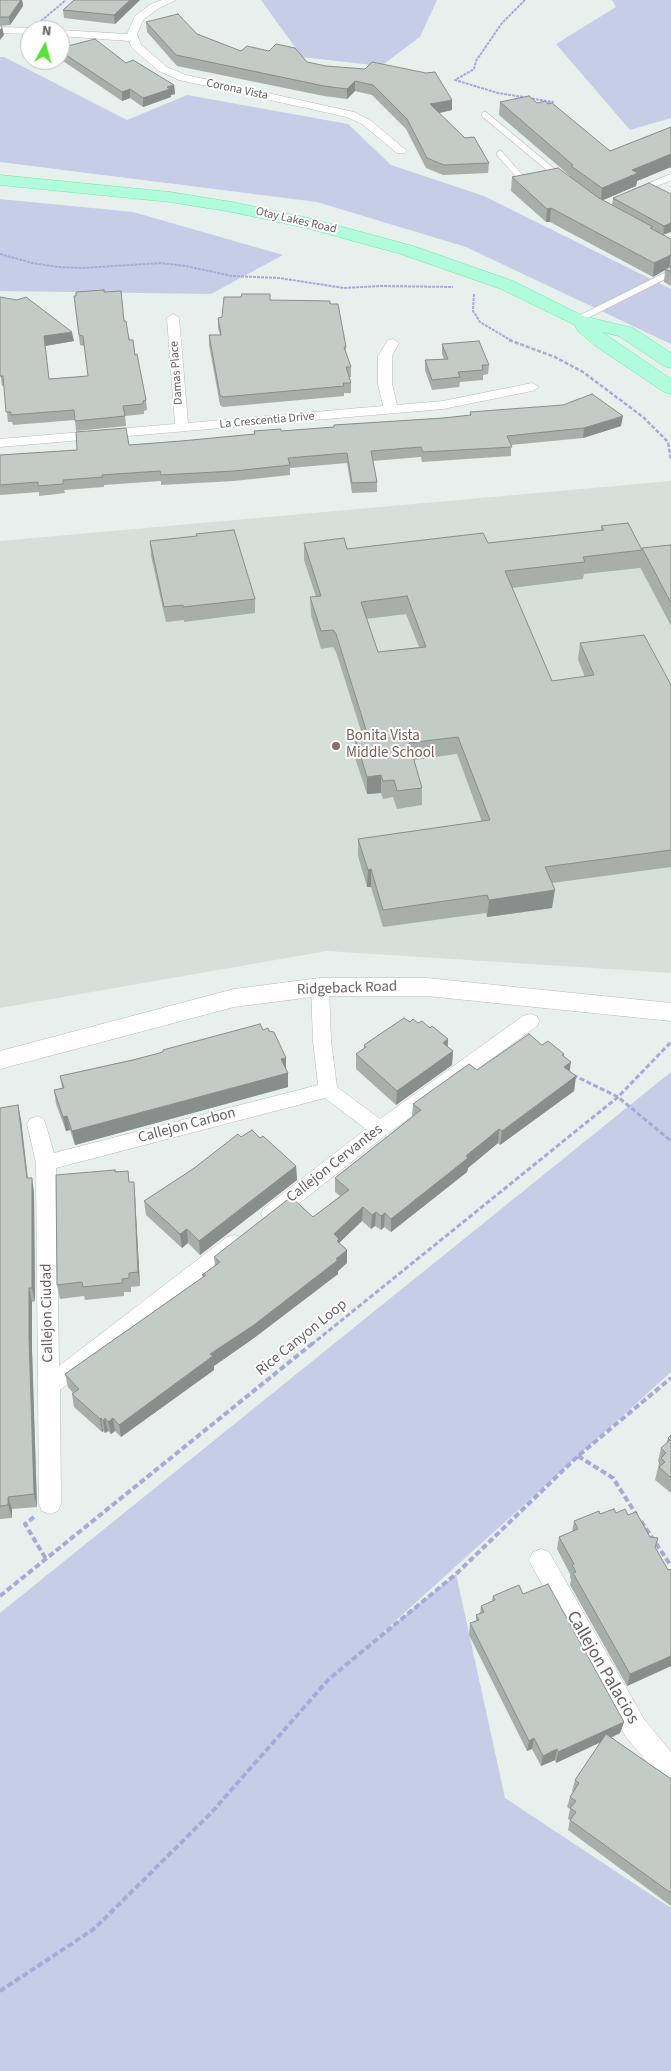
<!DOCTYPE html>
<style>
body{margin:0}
#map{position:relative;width:671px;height:2071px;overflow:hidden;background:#e7f0ec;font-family:"Source Sans 3",sans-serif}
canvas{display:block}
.north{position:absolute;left:20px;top:20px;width:50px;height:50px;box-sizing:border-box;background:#fff;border:1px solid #c2bfc1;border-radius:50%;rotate:7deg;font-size:14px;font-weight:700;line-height:20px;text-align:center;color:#675e64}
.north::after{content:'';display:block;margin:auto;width:18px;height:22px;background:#59e33a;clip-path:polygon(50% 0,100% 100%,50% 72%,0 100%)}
</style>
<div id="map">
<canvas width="671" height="2071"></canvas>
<div class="north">N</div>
</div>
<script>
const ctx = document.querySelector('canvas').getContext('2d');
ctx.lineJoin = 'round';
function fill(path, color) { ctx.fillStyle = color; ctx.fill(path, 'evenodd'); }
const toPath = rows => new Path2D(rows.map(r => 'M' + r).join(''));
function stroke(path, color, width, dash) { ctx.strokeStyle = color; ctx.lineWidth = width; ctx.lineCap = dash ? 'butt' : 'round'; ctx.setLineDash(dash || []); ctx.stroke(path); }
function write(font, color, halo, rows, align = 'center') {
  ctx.font = font + ' "Source Sans 3",sans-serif'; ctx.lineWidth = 4; ctx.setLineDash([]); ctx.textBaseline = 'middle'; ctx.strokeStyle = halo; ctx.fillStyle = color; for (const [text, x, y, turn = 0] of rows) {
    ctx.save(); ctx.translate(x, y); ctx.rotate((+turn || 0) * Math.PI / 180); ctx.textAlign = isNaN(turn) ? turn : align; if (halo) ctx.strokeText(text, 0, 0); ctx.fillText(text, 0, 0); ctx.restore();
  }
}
fill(toPath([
 [671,481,671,973,327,951,0,1008,0,541]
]), '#d5e0db');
fill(toPath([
 [261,0,437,0,420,37,381,66,302,57],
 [612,0,671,0,671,118,630,130,556,44,616,7],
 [0,57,4,57,127,120,187,95,348,124,391,165,484,196,671,289,671,344,466,247,317,202,0,162],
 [0,199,133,212,283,255,211,294,0,291],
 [671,1072,671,1372,371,1643,456,1574,505,1798,671,1908,671,2071,0,2071,0,1613]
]), '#c5cee6');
const service = toPath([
 [485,115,561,178],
 [500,154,522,179,530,177],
 [640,190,671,177],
 [577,320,671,273]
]);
const minor = toPath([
 [162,0,176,0,159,8,143,20,137,34,141,45,167,67,186,75,354,112,370,120,407,151,405,153,397,153,362,124,347,117,179,80,159,71,132,48,129,41,60,36,60,30,127,34,135,16,151,4,162,0],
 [0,27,30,28,34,30,30,30,30,34,0,33,0,27],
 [173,314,179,318,188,423,383,406,378,384,378,356,388,340,393,339,399,343,392,356,392,384,397,405,443,401,532,383,539,387,532,391,443,409,0,447,0,439,175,424,167,318,173,314],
 [320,980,326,982,329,987,331,1041,337,1087,380,1119,523,1016,530,1014,537,1016,539,1021,537,1026,387,1134,278,1220,271,1222,264,1220,261,1214,264,1208,366,1129,325,1098,56,1168,59,1366,227,1237,234,1235,241,1237,244,1243,241,1249,60,1390,61,1504,58,1511,50,1514,42,1511,39,1504,36,1163,27,1124,30,1119,37,1116,44,1119,54,1153,318,1085,313,1041,311,987,314,982,320,980],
 [541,1549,549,1552,644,1719,671,1752,671,1783,662,1780,626,1737,533,1568,529,1560,533,1552,541,1549]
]);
const tertiary = toPath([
 [320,978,427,978,671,1003,671,1021,427,996,320,996,234,1007,0,1069,0,1051,234,989,320,978]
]);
const primary = toPath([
 [0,175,170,192,232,202,309,218,413,246,513,281,583,316,633,328,671,353,671,368,664,366,619,336,602,332,671,379,671,394,664,392,594,345,577,330,575,325,501,289,401,254,306,228,232,212,170,202,0,185,0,175]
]);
stroke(service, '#bdb7bb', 7);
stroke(minor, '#bdb7bb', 1);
stroke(tertiary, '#bdb7bb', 1);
stroke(primary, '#64eca2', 1);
stroke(toPath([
 [525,0,502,23,476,61,474,69,455,80,498,93,553,102,544,103],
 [41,21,66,0],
 [0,254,32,263,58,267,83,268,161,263,186,266,232,276,279,278,344,288,381,286,453,287],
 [474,294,473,311,480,322,512,341]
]), '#a9a9d7', 2, [3, 1]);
stroke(toPath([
 [509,340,555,357,583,372,643,417,668,442,671,460]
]), '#a9a9d7', 2.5, [4, 2]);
stroke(toPath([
 [573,1075,618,1097,671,1141],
 [311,1345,618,1097,671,1042]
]), '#a9a9d7', 3, [5, 2.5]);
stroke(toPath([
 [578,1456,613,1478,636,1514],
 [34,1517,25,1524,46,1559],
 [641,1521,671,1566],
 [0,1596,313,1343],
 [0,1991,94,1929,211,1813,329,1679,456,1574,578,1456,671,1378]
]), '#a9a9d7', 4, [6, 3]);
stroke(service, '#fff', 6);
fill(minor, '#fff');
fill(tertiary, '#fff');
fill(primary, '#b0fcdc');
fill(toPath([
 [0,0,22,0,23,6,10,25,0,26],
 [74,0,140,0,115,24,64,18,63,10],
 [146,22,197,34,241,51,307,62,452,110,439,113,489,163,488,173,443,175,426,168,406,129,372,95,355,91,347,99,324,96,177,66,147,32],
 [60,48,126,63,174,85,175,94,171,95,171,97,143,107,130,98,122,101,60,59],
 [500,102,537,103,610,151,671,127,671,167,637,181,636,186,603,200,612,205,613,198,671,194,663,235,671,239,671,286,664,282,665,270,653,277,550,222,546,222,511,191,512,177,570,176,499,115],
 [104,292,124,321,135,355,146,400,147,410,144,411,144,414,125,416,126,426,76,431,75,420,13,425,12,422,8,422,4,386,2,386,0,372,0,297,74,341,45,346,49,379,88,376,84,346,80,345,74,296],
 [270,300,330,304,346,347,346,353,351,367,351,377,349,377,351,383,351,393,344,393,344,396,223,407,220,405,209,345,209,335,220,335,218,328,218,318,222,317],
 [442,344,489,365,488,374,483,375,483,380,460,382,459,387,432,390,425,370,425,360,444,359,442,354],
 [470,412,621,426,583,438,511,445,511,456,422,462,421,457,373,461,377,482,377,492,352,493,347,463,290,468,290,475,234,481,161,485,161,481,104,485,104,487,64,490,65,493,39,496,39,492,0,495,0,455,77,450,129,445,181,441,254,434,254,431,281,431,334,427,334,425,443,418,470,415],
 [601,526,641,549,671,545,671,626,640,567,640,568,584,574,583,579,512,588,552,681,585,677,578,660,580,643,671,685,671,867,552,883,552,908,487,917,486,913,383,927,371,887,367,887,358,856,358,839,482,822,457,754,414,760,422,788,422,805,397,809,393,797,383,799,381,793,367,794,354,755,355,738,363,737,336,652,333,647,321,649,311,615,310,597,316,597,304,560,304,543,347,549,488,543,601,530],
 [406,614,419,647,378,652,366,619],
 [150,541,255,599,255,613,184,622,184,620,166,622,151,556],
 [410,1022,418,1023,430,1028,448,1039,448,1047,453,1051,452,1065,396,1105,356,1069,356,1054,364,1049,364,1045],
 [263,1030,269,1031,286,1058,286,1070,288,1073,288,1087,75,1145,70,1130,66,1131,56,1104,54,1090,62,1088,60,1076],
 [542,1045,564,1054,564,1056,570,1072,576,1076,574,1091,500,1145,498,1143,468,1168,467,1172,391,1232,384,1227,381,1230,375,1226,371,1229,362,1221,339,1243,347,1250,347,1263,338,1271,338,1274,254,1338,214,1366,214,1370,121,1437,115,1431,111,1434,108,1431,105,1433,103,1431,102,1432,74,1407,72,1394,73,1393,68,1387,65,1374,203,1277,202,1275,215,1266,214,1257,313,1217,340,1196,335,1192,335,1178,412,1117,413,1104,477,1070],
 [18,1105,21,1120,28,1178,34,1192,35,1301,32,1302,32,1350,37,1507,12,1509,12,1518,0,1519,0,1108],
 [241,1137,296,1166,297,1180,200,1255,188,1243,182,1248,146,1215,144,1201],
 [128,1171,129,1182,135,1196,140,1286,131,1287,131,1292,124,1292,124,1296,85,1300,84,1296,60,1299,57,1285,115,1172],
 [671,1435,671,1493,655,1480,659,1463,658,1461,661,1448,666,1444,668,1438],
 [616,1513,628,1515,655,1548,668,1570,671,1569,671,1666,627,1686,570,1585,571,1580,570,1577,570,1574,557,1549,559,1537,572,1532,574,1521,600,1514],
 [523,1594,624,1722,620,1733,611,1738,671,1779,671,1906,568,1830,570,1820,568,1819,570,1809,567,1807,570,1797,573,1792,572,1791,575,1780,601,1742,556,1763,555,1760,541,1766,532,1749,527,1751,469,1635,470,1623,476,1621,476,1615,480,1613,481,1606,492,1601,493,1596]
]), '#a8afaa');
fill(toPath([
 [21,0,22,0,23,6,10,25,9,17],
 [130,0,140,0,115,24,114,15],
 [2,26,4,35,0,40,0,30],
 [355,81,355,91,347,99,347,89],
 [174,85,175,94,171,95,171,97,143,107,143,98],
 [130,89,130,98,122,101,122,92],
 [452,100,452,110,430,115,430,104],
 [671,154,671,167,637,181,636,186,601,201,602,188,632,170],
 [551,208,550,222,546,222,547,209],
 [671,223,671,232,663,235,664,226],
 [671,255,669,269,665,269,665,270,653,277,654,263],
 [72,332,74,341,45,346,44,336],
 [623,416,621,426,583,438,584,428],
 [381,775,381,793,367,794,367,777],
 [371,869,371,887,367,887,368,870],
 [555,890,552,908,487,917,489,900],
 [448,1039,447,1053,443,1043],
 [453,1051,452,1065,396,1105,397,1091],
 [286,1058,286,1072,281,1059],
 [571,1062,569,1076,564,1067],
 [288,1073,288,1087,75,1145,72,1131],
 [576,1076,574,1091,500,1145,502,1131],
 [18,1105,21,1120,29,1192,27,1178],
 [67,1116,70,1130,66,1131,63,1117],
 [499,1129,498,1143,468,1168,467,1172,391,1232,391,1219,466,1156],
 [296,1166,297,1180,200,1255,199,1241],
 [32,1178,34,1192,35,1301,32,1288],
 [134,1182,135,1196,140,1286,138,1272],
 [363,1207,362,1221,339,1243,339,1253,334,1234],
 [376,1212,375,1226,371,1229,372,1215],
 [385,1213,384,1227,381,1230,381,1216],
 [187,1229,188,1243,182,1248,180,1234],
 [347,1250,347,1263,338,1271,338,1274,254,1338,214,1366,214,1370,121,1437,119,1425],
 [29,1288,32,1302,32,1350,37,1507,34,1494,29,1337],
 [101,1418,103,1431,102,1432,100,1419],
 [105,1418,108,1431,105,1433,103,1421],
 [113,1418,115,1431,111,1434,108,1422],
 [8,1497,12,1509,12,1518,8,1505],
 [671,1656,671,1666,627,1686,630,1674],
 [624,1722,620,1733,556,1763,558,1752],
 [534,1738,532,1749,527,1751,529,1741],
 [557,1749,555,1760,541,1766,543,1756]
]), '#888e8b');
const building = toPath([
 [0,0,21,0,9,17,0,17,0,0],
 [74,0,130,0,114,15,63,10,74,0],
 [178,14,197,34,241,51,247,46,269,51,276,44,295,48,307,62,326,66,365,69,372,62,426,73,435,72,452,100,430,104,465,138,474,137,489,163,444,165,427,158,407,119,373,85,355,81,347,89,324,86,176,55,146,22,178,14],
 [95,39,126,63,133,60,174,85,167,87,170,89,143,98,130,89,122,92,60,51,60,48,95,39],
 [529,96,537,103,545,101,548,104,552,103,610,151,671,127,671,154,632,170,638,173,602,188,571,166,573,165,500,102,529,96],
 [558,168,599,198,653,227,650,228,671,239,671,255,654,263,551,208,547,209,512,177,558,168],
 [649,183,671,194,671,223,664,226,613,198,649,183],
 [671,266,671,272,665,269,671,266],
 [104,290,104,292,121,291,124,321,126,321,129,340,133,340,135,355,137,354,146,400,143,401,143,404,123,406,125,416,75,421,74,410,11,415,11,412,6,412,3,376,0,376,0,297,17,300,26,297,72,332,44,336,49,379,88,376,83,336,79,335,74,296,76,296,76,292,104,290],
 [242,294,270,294,270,300,330,301,330,304,338,304,346,347,344,347,351,367,346,367,351,383,343,383,344,386,223,397,220,395,209,335,221,335,218,318,222,317,224,297,241,297,242,294],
 [479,341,489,365,482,365,483,370,458,372,460,377,432,380,425,360,448,359,442,344,479,341],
 [592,394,623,416,584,428,507,436,512,447,423,452,421,447,371,451,377,482,352,483,347,453,288,458,290,465,234,471,161,475,160,471,102,475,103,477,63,480,63,484,38,486,38,482,0,485,0,455,77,450,76,432,126,428,129,445,181,441,255,434,254,431,281,429,281,431,334,427,334,425,443,418,471,415,470,412,563,405,592,394],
 [628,523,642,550,583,557,585,562,505,571,552,681,594,675,580,643,644,635,671,685,671,850,545,867,555,890,489,900,487,895,383,910,371,869,368,870,358,839,490,820,458,737,409,743,422,788,397,791,394,780,383,781,381,775,367,777,355,738,368,736,336,634,333,630,321,631,310,597,321,596,304,543,344,538,347,549,483,533,488,543,604,530,601,526,628,523],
 [407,596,426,647,378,652,361,602,407,596],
 [234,530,255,599,183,607,183,605,164,607,150,541,197,536,196,534,234,530],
 [671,545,671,603,642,548,671,545],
 [404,1018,410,1022,413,1019,418,1023,422,1021,430,1028,432,1026,448,1039,443,1043,453,1051,397,1091,356,1054,366,1047,364,1045,404,1018],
 [260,1024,263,1030,268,1028,269,1031,274,1032,286,1058,281,1059,288,1073,72,1131,67,1116,63,1117,54,1090,64,1088,60,1076,133,1060,163,1052,163,1050,260,1024],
 [529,1034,542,1045,548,1041,564,1054,562,1055,571,1062,564,1067,576,1076,502,1131,499,1129,466,1156,468,1158,391,1219,385,1213,381,1216,376,1212,372,1215,363,1207,334,1234,339,1239,337,1241,347,1250,336,1259,338,1260,254,1325,210,1354,213,1356,119,1425,113,1418,108,1422,105,1418,103,1421,101,1418,100,1419,72,1394,79,1389,65,1374,206,1275,202,1275,220,1262,214,1257,291,1197,313,1217,349,1190,335,1178,421,1110,413,1104,469,1064,477,1070,529,1034],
 [18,1105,27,1178,32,1178,32,1288,29,1288,29,1337,34,1494,8,1497,8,1505,0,1506,0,1108,18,1105],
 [252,1130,260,1138,263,1136,296,1166,199,1241,187,1229,180,1234,144,1201,193,1169,238,1134,241,1137,252,1130],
 [115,1170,115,1172,128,1171,129,1182,134,1182,138,1272,129,1273,129,1278,122,1279,122,1283,83,1287,82,1282,57,1285,56,1175,115,1170],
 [671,1435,671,1478,659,1467,665,1462,661,1458,666,1453,661,1448,670,1440,668,1438,671,1435],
 [614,1509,616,1513,625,1509,628,1515,636,1512,650,1537,658,1538,655,1547,668,1570,671,1569,671,1656,630,1674,573,1573,576,1572,572,1565,574,1564,559,1537,578,1529,574,1521,599,1511,600,1514,614,1509],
 [548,1584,624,1722,558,1752,557,1749,543,1756,534,1738,529,1741,470,1623,479,1620,476,1615,484,1612,481,1606,495,1600,493,1596,519,1585,523,1594,548,1584],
 [606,1734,671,1779,671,1893,570,1820,576,1812,570,1808,576,1801,570,1797,579,1783,575,1780,606,1734]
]);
fill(building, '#c3cbc6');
stroke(building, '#888e8b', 1);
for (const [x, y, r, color] of [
 [336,746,5,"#8d6e63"]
]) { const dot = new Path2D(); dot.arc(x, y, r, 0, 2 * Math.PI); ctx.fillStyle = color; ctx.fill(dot); stroke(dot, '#fff', 2); }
write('12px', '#675e64', '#fff', [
 ["Corona Vista",237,90,12],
 ["Otay Lakes Road",296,221,13],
 ["Damas Place",177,373,-94],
 ["La Crescentia Drive",267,421,-5]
]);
write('15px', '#785e54', '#fff', [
 ["Bonita Vista",346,737],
 ["Middle School",346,754]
], 'left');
write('15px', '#675e64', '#fff', [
 ["Ridgeback Road",347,989,-2],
 ["Callejon Carbon",187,1126,-15],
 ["Callejon Cervantes",335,1164,-38],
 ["Callejon Ciudad",48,1313,-91],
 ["Rice Canyon Loop",302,1338,-39]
]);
write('18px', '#675e64', '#fff', [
 ["Callejon Palacios",602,1668,60]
]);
</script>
